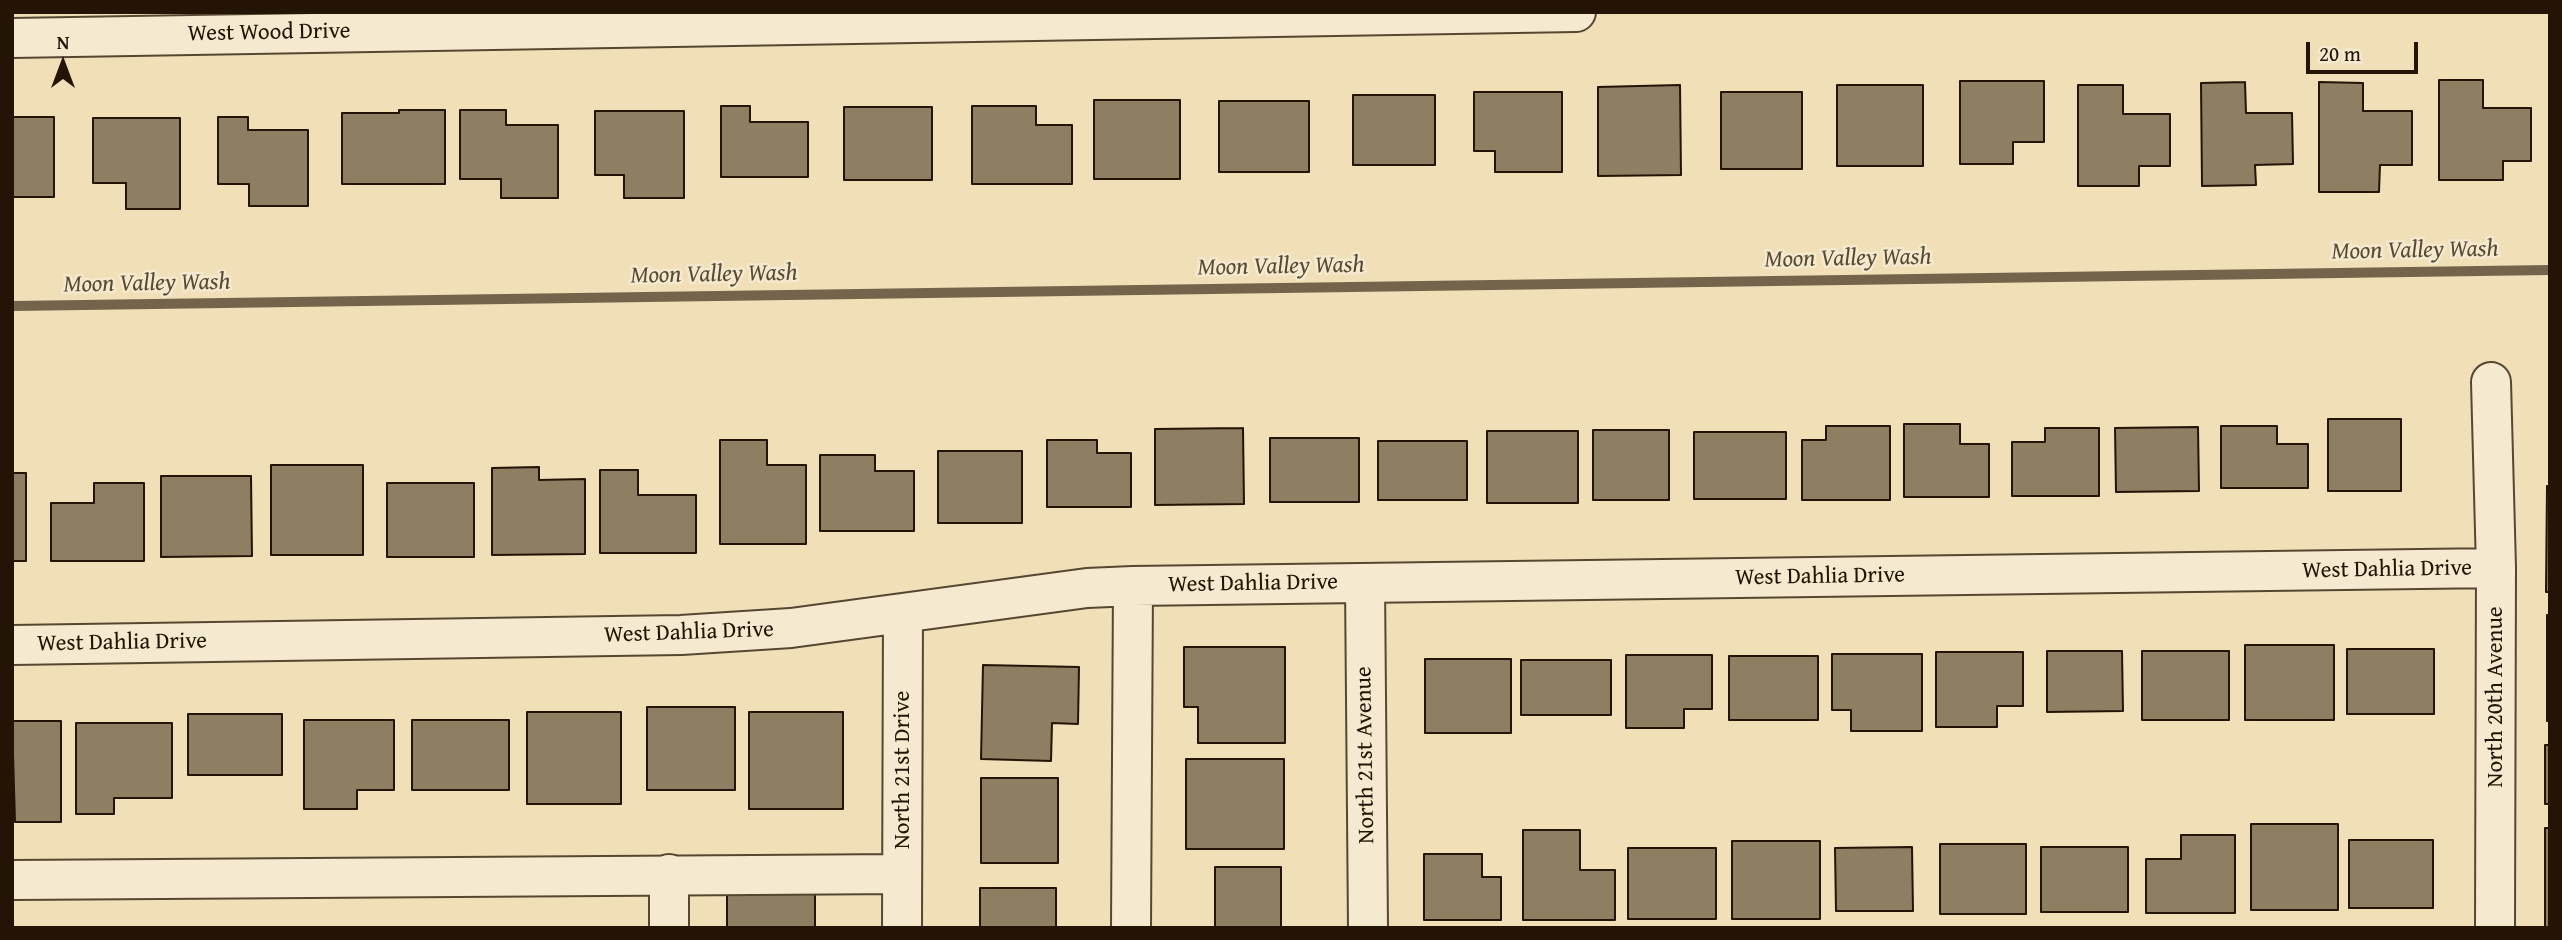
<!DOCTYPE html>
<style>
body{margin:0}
#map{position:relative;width:2562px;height:940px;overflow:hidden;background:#f0dfb7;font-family:"Gentium Book Plus",serif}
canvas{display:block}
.frame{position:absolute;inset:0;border:14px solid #231405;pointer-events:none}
.north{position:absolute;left:28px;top:28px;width:70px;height:70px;-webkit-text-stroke:5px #f5ead0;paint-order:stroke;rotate:0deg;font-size:19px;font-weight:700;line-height:28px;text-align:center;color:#231405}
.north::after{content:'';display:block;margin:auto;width:24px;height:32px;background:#231405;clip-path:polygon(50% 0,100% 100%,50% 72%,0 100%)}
.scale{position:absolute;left:2306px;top:42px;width:112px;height:32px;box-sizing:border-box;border:4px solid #231405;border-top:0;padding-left:9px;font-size:21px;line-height:24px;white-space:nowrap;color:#231405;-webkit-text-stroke:5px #f5ead0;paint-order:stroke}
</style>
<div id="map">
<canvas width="2562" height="940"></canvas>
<div class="frame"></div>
<div class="north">N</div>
<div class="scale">20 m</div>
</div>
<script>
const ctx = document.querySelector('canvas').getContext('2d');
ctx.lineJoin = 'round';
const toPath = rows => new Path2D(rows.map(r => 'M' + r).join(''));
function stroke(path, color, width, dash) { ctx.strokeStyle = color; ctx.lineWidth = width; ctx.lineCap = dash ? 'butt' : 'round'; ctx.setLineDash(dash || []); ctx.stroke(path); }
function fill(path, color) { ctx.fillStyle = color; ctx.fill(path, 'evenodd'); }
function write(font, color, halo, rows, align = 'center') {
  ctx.font = font + ' "Gentium Book Plus",serif'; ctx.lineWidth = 5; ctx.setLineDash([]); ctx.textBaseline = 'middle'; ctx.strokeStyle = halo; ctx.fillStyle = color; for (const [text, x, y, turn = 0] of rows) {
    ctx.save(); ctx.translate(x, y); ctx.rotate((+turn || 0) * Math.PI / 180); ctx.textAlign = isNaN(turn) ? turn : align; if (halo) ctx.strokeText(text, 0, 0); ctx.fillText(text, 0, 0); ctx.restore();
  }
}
stroke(toPath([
 [12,306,2550,270]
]), '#74644b', 10);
const building = toPath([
 [2439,80,2483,80,2483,108,2531,108,2531,161,2503,161,2503,180,2439,180,2439,80],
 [1960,81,2044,81,2044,142,2013,142,2013,164,1960,164,1960,81],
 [2245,82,2246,113,2292,113,2293,164,2255,165,2256,185,2202,186,2201,83,2245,82],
 [2319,82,2363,83,2363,111,2412,111,2412,165,2380,165,2379,192,2319,192,2319,82],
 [1680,85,1681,175,1598,176,1598,87,1680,85],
 [1837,85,1923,85,1923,166,1837,166,1837,85],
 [2078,85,2123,85,2123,114,2170,114,2170,166,2139,166,2139,186,2078,186,2078,85],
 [1474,92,1562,92,1562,172,1495,172,1495,151,1474,151,1474,92],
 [1721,92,1802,92,1802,169,1721,169,1721,92],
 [1353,95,1435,95,1435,165,1353,165,1353,95],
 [1094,100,1180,100,1180,179,1094,179,1094,100],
 [1219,101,1309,101,1309,172,1219,172,1219,101],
 [721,106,750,106,750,122,808,122,808,177,721,177,721,106],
 [972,106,1036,106,1036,125,1072,125,1072,184,972,184,972,106],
 [844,107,932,107,932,180,844,180,844,107],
 [399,110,445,110,445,184,342,184,342,113,399,113,399,110],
 [460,110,506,110,506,125,558,125,558,198,501,198,501,179,460,179,460,110],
 [595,111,684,111,684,198,624,198,624,175,595,175,595,111],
 [12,117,54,117,54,197,12,197,12,117],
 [218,117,248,117,248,130,308,130,308,206,249,206,249,184,218,184,218,117],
 [93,118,180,118,180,209,126,209,126,183,93,183,93,118],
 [2328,419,2401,419,2401,491,2328,491,2328,419],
 [1904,424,1960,424,1960,444,1989,444,1989,497,1904,497,1904,424],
 [1826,426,1890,426,1890,500,1802,500,1802,440,1826,440,1826,426],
 [2221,426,2277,426,2277,444,2308,444,2308,488,2221,488,2221,426],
 [2198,427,2199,491,2116,492,2115,428,2198,427],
 [1243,428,1244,504,1155,505,1155,429,1243,428],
 [2045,428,2099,428,2099,496,2012,496,2012,442,2045,442,2045,428],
 [1593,430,1669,430,1669,500,1593,500,1593,430],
 [1487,431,1578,431,1578,503,1487,503,1487,431],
 [1694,432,1786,432,1786,499,1694,499,1694,432],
 [1270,438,1359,438,1359,502,1270,502,1270,438],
 [720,440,767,440,767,465,806,465,806,544,720,544,720,440],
 [1047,440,1097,440,1097,453,1131,453,1131,507,1047,507,1047,440],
 [1378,441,1467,441,1467,500,1378,500,1378,441],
 [938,451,1022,451,1022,523,938,523,938,451],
 [820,455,875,455,875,471,914,471,914,531,820,531,820,455],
 [271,465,363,465,363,555,271,555,271,465],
 [539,467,539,480,585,479,585,554,492,555,492,468,539,467],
 [600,470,638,470,638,495,696,495,696,553,600,553,600,470],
 [12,473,26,473,26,561,12,561,12,473],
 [161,476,251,476,252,556,161,557,161,476],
 [94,483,144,483,144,561,51,561,51,503,94,503,94,483],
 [387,483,474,483,474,557,387,557,387,483],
 [2547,486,2550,486,2550,592,2546,592,2547,486],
 [2547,615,2550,615,2550,721,2547,721,2547,615],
 [2245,645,2334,645,2334,720,2245,720,2245,645],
 [1184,647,1285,647,1285,743,1198,743,1198,707,1184,707,1184,647],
 [2347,649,2434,649,2434,714,2347,714,2347,649],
 [2047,651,2122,651,2123,711,2047,712,2047,651],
 [2142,651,2229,651,2229,720,2142,720,2142,651],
 [1936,652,2023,652,2023,706,1997,706,1997,727,1936,727,1936,652],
 [1832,654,1922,654,1922,731,1851,731,1851,710,1832,710,1832,654],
 [1626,655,1712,655,1712,709,1684,709,1684,728,1626,728,1626,655],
 [1729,656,1818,656,1818,720,1729,720,1729,656],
 [1425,659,1511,659,1511,733,1425,733,1425,659],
 [1521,660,1611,660,1611,715,1521,715,1521,660],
 [983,665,1079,667,1078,724,1052,723,1051,761,981,759,983,665],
 [647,707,735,707,735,790,647,790,647,707],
 [527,712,621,712,621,804,527,804,527,712],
 [749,712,843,712,843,809,749,809,749,712],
 [188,714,282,714,282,775,188,775,188,714],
 [304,720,394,720,394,790,357,790,357,809,304,809,304,720],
 [412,720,509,720,509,790,412,790,412,720],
 [12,721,61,721,61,822,15,822,12,721],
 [76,723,172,723,172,798,114,798,114,814,76,814,76,723],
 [2545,745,2550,745,2550,804,2545,804,2545,745],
 [1186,759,1284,759,1284,849,1186,849,1186,759],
 [981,778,1058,778,1058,863,981,863,981,778],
 [2251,824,2338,824,2338,910,2251,910,2251,824],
 [2545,828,2550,828,2550,928,2545,928,2545,828],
 [1523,830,1580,830,1580,870,1615,870,1615,920,1523,920,1523,830],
 [2181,835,2235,835,2235,913,2146,913,2146,859,2181,859,2181,835],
 [2349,840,2433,840,2433,908,2349,908,2349,840],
 [1732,841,1820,841,1820,919,1732,919,1732,841],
 [1940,844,2026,844,2026,914,1940,914,1940,844],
 [1912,847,1913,911,1836,911,1835,848,1912,847],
 [2041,847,2128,847,2128,912,2041,912,2041,847],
 [1628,848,1716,848,1716,919,1628,919,1628,848],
 [1424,854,1482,854,1482,877,1501,877,1501,920,1424,920,1424,854],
 [1215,867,1281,867,1281,928,1215,928,1215,867],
 [727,887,815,887,815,928,727,928,727,887],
 [980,888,1056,888,1056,927,1070,928,980,928,980,888]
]);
fill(building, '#8e7e62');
stroke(building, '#231405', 2);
const minor = toPath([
 [12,38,1576,12],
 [2491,382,2496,568,2495,928],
 [1365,583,1368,928],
 [12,645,681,635,791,628,1087,588,1133,586,2496,568],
 [12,880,902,874],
 [669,928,669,874],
 [902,928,903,613],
 [1131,928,1133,586]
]);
stroke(minor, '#564732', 42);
stroke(minor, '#f5ead0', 38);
write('23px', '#231405', '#f5ead0', [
 ["West Wood Drive",269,33,-1],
 ["West Dahlia Drive",2387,570,-1],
 ["West Dahlia Drive",1820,577,-1],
 ["West Dahlia Drive",1253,584,-1],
 ["West Dahlia Drive",689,633,-2],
 ["West Dahlia Drive",122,643,-1],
 ["North 20th Avenue",2496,697,-90],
 ["North 21st Avenue",1366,755,-91],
 ["North 21st Drive",903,770,-90]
]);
write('italic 24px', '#594a34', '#f5ead0', [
 ["Moon Valley Wash",2415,251,-1],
 ["Moon Valley Wash",1848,259,-1],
 ["Moon Valley Wash",1281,267,-1],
 ["Moon Valley Wash",714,275,-1],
 ["Moon Valley Wash",147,284,-1]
]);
</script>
